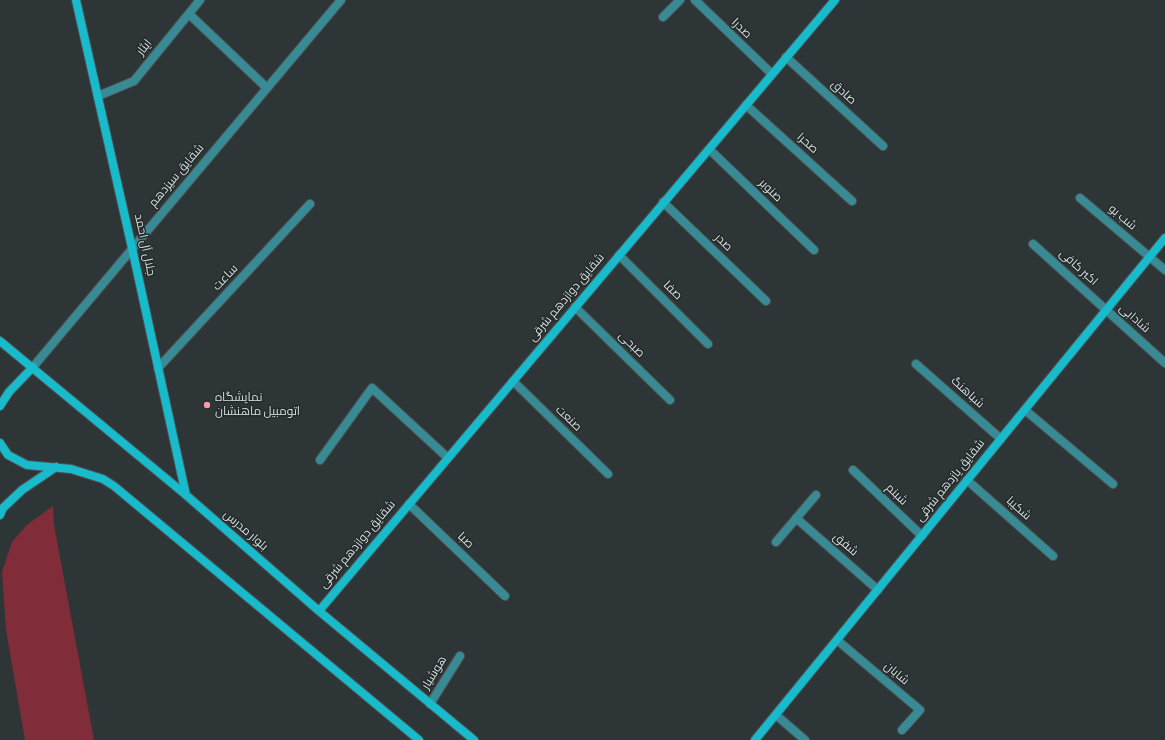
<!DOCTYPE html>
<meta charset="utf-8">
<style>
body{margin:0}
canvas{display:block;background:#2d3536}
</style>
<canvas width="1165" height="740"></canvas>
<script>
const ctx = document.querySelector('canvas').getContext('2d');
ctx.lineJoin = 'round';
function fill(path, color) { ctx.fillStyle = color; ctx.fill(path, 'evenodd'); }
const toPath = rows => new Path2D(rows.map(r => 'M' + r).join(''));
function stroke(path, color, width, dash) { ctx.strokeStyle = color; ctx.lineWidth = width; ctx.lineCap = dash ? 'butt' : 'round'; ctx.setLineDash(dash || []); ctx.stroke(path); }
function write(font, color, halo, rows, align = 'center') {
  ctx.font = font + ' "Source Sans 3",Cairo,sans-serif'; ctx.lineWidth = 3; ctx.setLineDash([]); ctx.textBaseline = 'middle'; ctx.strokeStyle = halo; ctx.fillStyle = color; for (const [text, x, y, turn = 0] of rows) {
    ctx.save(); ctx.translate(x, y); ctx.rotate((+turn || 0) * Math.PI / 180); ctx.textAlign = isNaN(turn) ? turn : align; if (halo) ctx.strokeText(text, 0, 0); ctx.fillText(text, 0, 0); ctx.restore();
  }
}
fill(toPath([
 [53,506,54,525,94,740,25,740,6,630,2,572,12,542,27,525]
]), '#802c39');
const street = toPath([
 [695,0,772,74],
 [189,14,267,88],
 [663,17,680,0],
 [786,57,883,146],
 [98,96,134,81,200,0],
 [746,105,852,201],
 [709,149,814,250],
 [1080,198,1165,270],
 [663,202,766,301],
 [1033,244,1165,363],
 [619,255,708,344],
 [575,307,670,400],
 [916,364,1001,439],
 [33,367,341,0],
 [158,368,310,204],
 [513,381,608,474],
 [1025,410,1113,484],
 [320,460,372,388,448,458],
 [853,470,922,536],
 [967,480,1053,556],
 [409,504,505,596],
 [796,518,878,590],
 [776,542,816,495],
 [837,640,920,710,902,730],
 [430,704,460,656],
 [776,715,805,740]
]);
const secondary = toPath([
 [76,0,132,248,186,495],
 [0,341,186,495,319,611,474,740],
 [0,406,9,392,33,367],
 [0,443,8,455,27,465,71,469,103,479,114,486,419,740],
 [0,515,3,508,22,490,56,467],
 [319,611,835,0],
 [755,740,1165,238]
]);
stroke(street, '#4c5354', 10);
stroke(secondary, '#4c5354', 10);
stroke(street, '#388b94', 8);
stroke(secondary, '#18bbcb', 8);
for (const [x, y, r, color] of [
 [207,405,4,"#f49aa2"]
]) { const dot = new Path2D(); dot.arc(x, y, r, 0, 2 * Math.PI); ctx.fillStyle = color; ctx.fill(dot); stroke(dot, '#242b2c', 1.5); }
write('12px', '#d9dede', '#242b2c', [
 ["صدرا",741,29,44],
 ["ایثار",145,48,-51],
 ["صادق",843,93,43],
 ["صحرا",807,144,42],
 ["شقایق سیزدهم",177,176,-50],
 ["صنوبر",770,191,44],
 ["شب بو",1122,218,40],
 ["صدر",723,243,44],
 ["جلال آل احمد",144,245,78],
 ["اکبر کافی",1078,268,42],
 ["ساعت",226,278,-47],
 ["صفا",672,291,45],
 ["شقایق دوازدهم شرقی",567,298,-50],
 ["شادابی",1134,319,41],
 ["صبحی",631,345,44],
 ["شباهنگ",967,393,42],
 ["صنعت",568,419,44],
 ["شقایق یازدهم شرقی",951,481,-51],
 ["شبنم",896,495,44],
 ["شکیبا",1018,509,42],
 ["بلوار مدرس",245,531,41],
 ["صبا",465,541,44],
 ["شقایق دوازدهم شرقی",358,545,-50],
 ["شفق",845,545,41],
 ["هوشیار",435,673,-58],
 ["شایان",896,674,40]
]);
write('12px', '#d9dede', '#242b2c', [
 ["نمایشگاه",215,398],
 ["اتومبیل ماهنشان",215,412]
], 'left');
</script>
